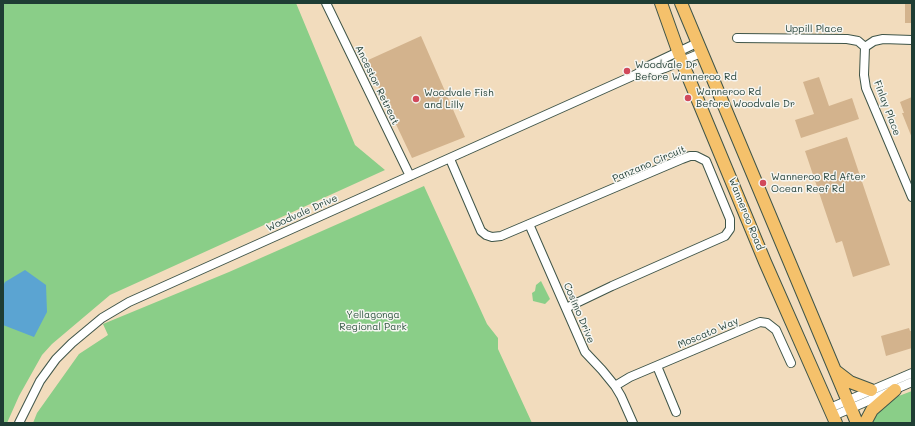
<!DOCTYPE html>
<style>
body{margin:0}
#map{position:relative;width:915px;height:426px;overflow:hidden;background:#f2dcbd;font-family:Mali,sans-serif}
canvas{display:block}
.frame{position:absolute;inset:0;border:4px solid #1f3d34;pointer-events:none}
</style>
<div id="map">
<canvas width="915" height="426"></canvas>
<div class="frame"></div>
</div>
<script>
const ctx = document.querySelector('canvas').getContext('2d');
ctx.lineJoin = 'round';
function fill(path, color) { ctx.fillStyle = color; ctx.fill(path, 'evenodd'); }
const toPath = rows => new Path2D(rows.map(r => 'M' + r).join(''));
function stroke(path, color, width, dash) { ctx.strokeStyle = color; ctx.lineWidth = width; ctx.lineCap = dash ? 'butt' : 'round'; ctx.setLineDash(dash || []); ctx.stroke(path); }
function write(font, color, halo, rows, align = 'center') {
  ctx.font = font + ' Mali,sans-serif'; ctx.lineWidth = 3; ctx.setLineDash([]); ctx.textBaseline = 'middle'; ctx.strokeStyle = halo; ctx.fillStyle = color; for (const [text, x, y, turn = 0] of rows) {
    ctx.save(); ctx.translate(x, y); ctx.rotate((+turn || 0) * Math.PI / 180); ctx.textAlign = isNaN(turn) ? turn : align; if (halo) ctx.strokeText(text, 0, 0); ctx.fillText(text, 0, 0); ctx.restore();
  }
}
fill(toPath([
 [3,3,296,3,355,145,385,170,110,295,52,344,42,355,19,396,7,423,3,423],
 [424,186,487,324,498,338,498,349,532,423,33,423,37,413,79,354,108,335,103,324,229,272],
 [541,281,550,299,545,304,533,301,532,293,535,291,536,285],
 [912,391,912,423,870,423,864,409]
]), '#8ace88');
fill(toPath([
 [25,270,46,285,47,312,34,337,3,325,3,286,5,282]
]), '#5ba4d2');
fill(toPath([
 [905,3,912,3,912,23,905,23],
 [421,36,465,137,412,158,366,61],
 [819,77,829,106,852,98,859,119,801,138,795,120,814,114,803,82],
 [912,97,912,138,902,113,904,113,900,102],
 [847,137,890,265,853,277,842,241,836,243,805,151],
 [909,328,910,331,912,331,912,348,886,356,881,336]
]), '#d3b38d');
const minor = toPath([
 [326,3,410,176],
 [737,38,847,39,858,41,865,47,874,41,883,39,912,40],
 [865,47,864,75,866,88,912,197],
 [637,74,650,73,665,68,701,53],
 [450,159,481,231,486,235,492,237,501,236,682,159,690,156,696,156,706,161,730,219,730,229,725,236,612,286,566,308],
 [529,224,585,352,602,370,615,386,621,396,633,423],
 [657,366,676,412],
 [615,386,630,377,760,322,767,323,776,330,791,363],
 [830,408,912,373],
 [833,416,912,382],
 [19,423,40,381,56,359,72,343,102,318,129,302,637,74,646,67,697,43]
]);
const highway = toPath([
 [661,3,682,62,765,262,836,423],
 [681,3,857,423],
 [837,372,850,382,871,390],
 [865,423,872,410,895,390]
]);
stroke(minor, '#3f5549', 10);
stroke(highway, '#3f5549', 14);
stroke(minor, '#fff', 8);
stroke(highway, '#f5c16b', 12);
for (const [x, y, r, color] of [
 [627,71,4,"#d1495b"],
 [688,98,4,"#d1495b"],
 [416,99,4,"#d1495b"],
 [763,183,4,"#d1495b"]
]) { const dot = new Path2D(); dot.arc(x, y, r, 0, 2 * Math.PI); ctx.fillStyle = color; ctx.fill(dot); stroke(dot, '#f6f6f2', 1.5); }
write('10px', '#1f3d34', '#f6f6f2', [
 ["Uppill Place",814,29],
 ["Ancestor Retreat",377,85,64],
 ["Finlay Place",887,108,69],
 ["Panzano Circuit",649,164,-23],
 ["Woodvale Drive",302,213,-24],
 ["Wanneroo Road",746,214,68],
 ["Cosimo Drive",579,313,67],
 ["Moscato Way",708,333,-23]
]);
write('10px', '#1f3d34', '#f6f6f2', [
 ["Woodvale Dr",635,65],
 ["Before Wanneroo Rd",635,77],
 ["Wanneroo Rd",696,92],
 ["Before Woodvale Dr",696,104],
 ["Woodvale Fish",424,93],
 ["and Lilly",424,105],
 ["Wanneroo Rd After",771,177],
 ["Ocean Reef Rd",771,189]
], 'left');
write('10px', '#345a45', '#f6f6f2', [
 ["Yellagonga",373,315],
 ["Regional Park",373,327]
]);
</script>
